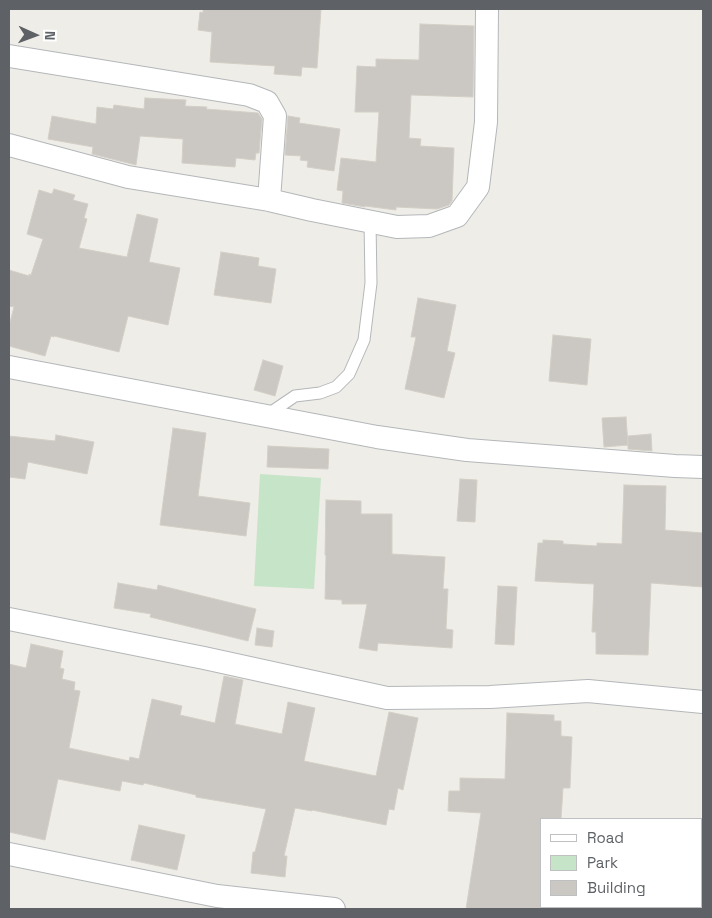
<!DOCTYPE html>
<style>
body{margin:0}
#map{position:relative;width:712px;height:918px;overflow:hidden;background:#efede7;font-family:"Space Grotesk",sans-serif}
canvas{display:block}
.frame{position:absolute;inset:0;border:10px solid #5e6266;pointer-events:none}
.legend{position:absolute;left:540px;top:818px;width:162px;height:90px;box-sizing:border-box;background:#fff;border:1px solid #bfc0c2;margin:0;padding:6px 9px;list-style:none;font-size:15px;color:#5e6266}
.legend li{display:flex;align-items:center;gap:10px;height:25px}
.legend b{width:25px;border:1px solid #bfc0c2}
.north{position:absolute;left:10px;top:10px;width:50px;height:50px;-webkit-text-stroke:4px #fff;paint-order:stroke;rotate:92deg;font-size:14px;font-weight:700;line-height:20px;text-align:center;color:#5e6266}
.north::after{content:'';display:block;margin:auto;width:18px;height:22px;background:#5e6266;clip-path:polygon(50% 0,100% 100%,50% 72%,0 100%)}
</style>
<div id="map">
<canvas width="712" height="918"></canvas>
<div class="frame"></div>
<ul class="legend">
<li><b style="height:6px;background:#fff"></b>Road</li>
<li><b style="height:14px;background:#c6e4c7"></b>Park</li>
<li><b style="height:14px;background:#cbc8c4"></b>Building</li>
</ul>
<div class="north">N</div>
</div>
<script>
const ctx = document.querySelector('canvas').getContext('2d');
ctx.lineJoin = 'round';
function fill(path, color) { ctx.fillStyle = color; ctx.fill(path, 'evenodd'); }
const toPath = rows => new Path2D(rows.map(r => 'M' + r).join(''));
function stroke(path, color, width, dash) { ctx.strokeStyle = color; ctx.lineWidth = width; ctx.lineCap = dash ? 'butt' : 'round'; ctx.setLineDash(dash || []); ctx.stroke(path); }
fill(toPath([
 [260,474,321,478,314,589,254,586]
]), '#c6e4c7');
const building = toPath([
 [203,9,321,9,317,68,302,67,301,76,274,74,275,66,210,62,212,32,198,30,200,12,203,13,203,9],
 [420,24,474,26,473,97,411,95,409,138,421,139,420,146,454,148,452,201,449,205,437,209,396,207,396,210,365,206,365,207,342,203,343,191,337,190,341,158,376,162,379,112,355,112,357,66,376,67,376,59,419,60,420,24],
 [145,98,186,100,185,106,207,107,206,109,258,113,262,119,259,153,256,153,255,160,236,158,235,167,182,163,183,139,140,136,136,165,92,154,93,147,48,139,52,116,96,124,97,107,113,109,114,105,144,109,145,98],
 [288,116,300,118,299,123,340,129,334,171,307,167,308,161,300,160,301,156,285,155,288,116],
 [54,189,75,195,73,200,88,204,84,218,87,219,79,248,127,257,137,214,158,219,149,262,180,268,168,325,128,316,119,352,54,336,54,337,51,336,45,356,9,346,9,326,14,307,9,306,9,270,29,276,29,274,31,275,43,239,27,234,39,190,52,194,54,189],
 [221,252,259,258,258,266,276,269,271,303,214,295,221,252],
 [418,298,456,305,447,351,455,353,444,398,405,389,416,337,411,337,418,298],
 [553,335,591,339,587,385,549,381,553,335],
 [263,360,283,366,275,396,254,390,263,360],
 [626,417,628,445,604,447,602,418,626,417],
 [173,428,206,433,198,496,250,503,246,536,160,525,173,428],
 [651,434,652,451,628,449,628,436,651,434],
 [56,435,94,442,87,474,28,462,25,479,9,477,9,436,55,441,56,435],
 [268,446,329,449,328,469,267,467,268,446],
 [460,479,477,480,475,522,457,521,460,479],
 [624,485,666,486,665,530,703,533,703,587,651,583,648,655,596,654,596,632,592,632,594,584,535,581,538,543,543,543,543,540,563,541,563,544,597,546,597,543,622,544,624,485],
 [326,500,361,501,361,514,392,514,392,554,445,557,443,589,448,589,446,629,453,630,452,648,378,643,377,651,359,648,367,604,342,604,342,600,325,599,326,555,325,555,326,500],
 [118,583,157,590,158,585,256,609,248,641,150,617,151,614,114,608,118,583],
 [498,586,517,587,514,645,495,644,498,586],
 [257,628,274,631,272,647,255,645,257,628],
 [31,644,63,651,60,668,64,669,62,679,75,682,74,690,80,691,69,748,129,761,130,757,139,759,152,699,182,706,180,715,215,723,224,676,243,680,235,724,282,734,288,702,315,708,304,761,376,776,389,712,418,718,403,790,398,788,394,810,389,809,386,825,312,810,312,811,295,808,284,856,287,856,285,877,251,873,253,852,255,852,266,809,196,797,196,795,144,783,143,785,122,781,120,791,58,779,45,840,9,832,9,664,26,668,31,644],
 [507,713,554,715,554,721,561,721,561,736,572,737,570,788,563,788,561,819,541,819,541,909,466,909,481,813,448,811,449,791,460,791,460,778,505,779,507,713],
 [139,825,185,835,177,870,131,860,139,825]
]);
fill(building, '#cbc8c4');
stroke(building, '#d3cfc6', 1);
const service = toPath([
 [267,415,295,396,320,393,336,387,349,374,364,340,371,283,370,222]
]);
const minor = toPath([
 [9,56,249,95,267,102,275,116,269,200],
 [9,145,128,177,269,200,312,210,397,227,429,226,457,216,478,187,486,122,487,9],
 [9,367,377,437,467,450,675,466,703,467],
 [9,619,204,658,387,698,490,697,588,691,703,702],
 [9,854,217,896,334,909]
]);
stroke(service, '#b4b7ba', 13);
stroke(minor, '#b4b7ba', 24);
stroke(service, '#fff', 11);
stroke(minor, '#fff', 22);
</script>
